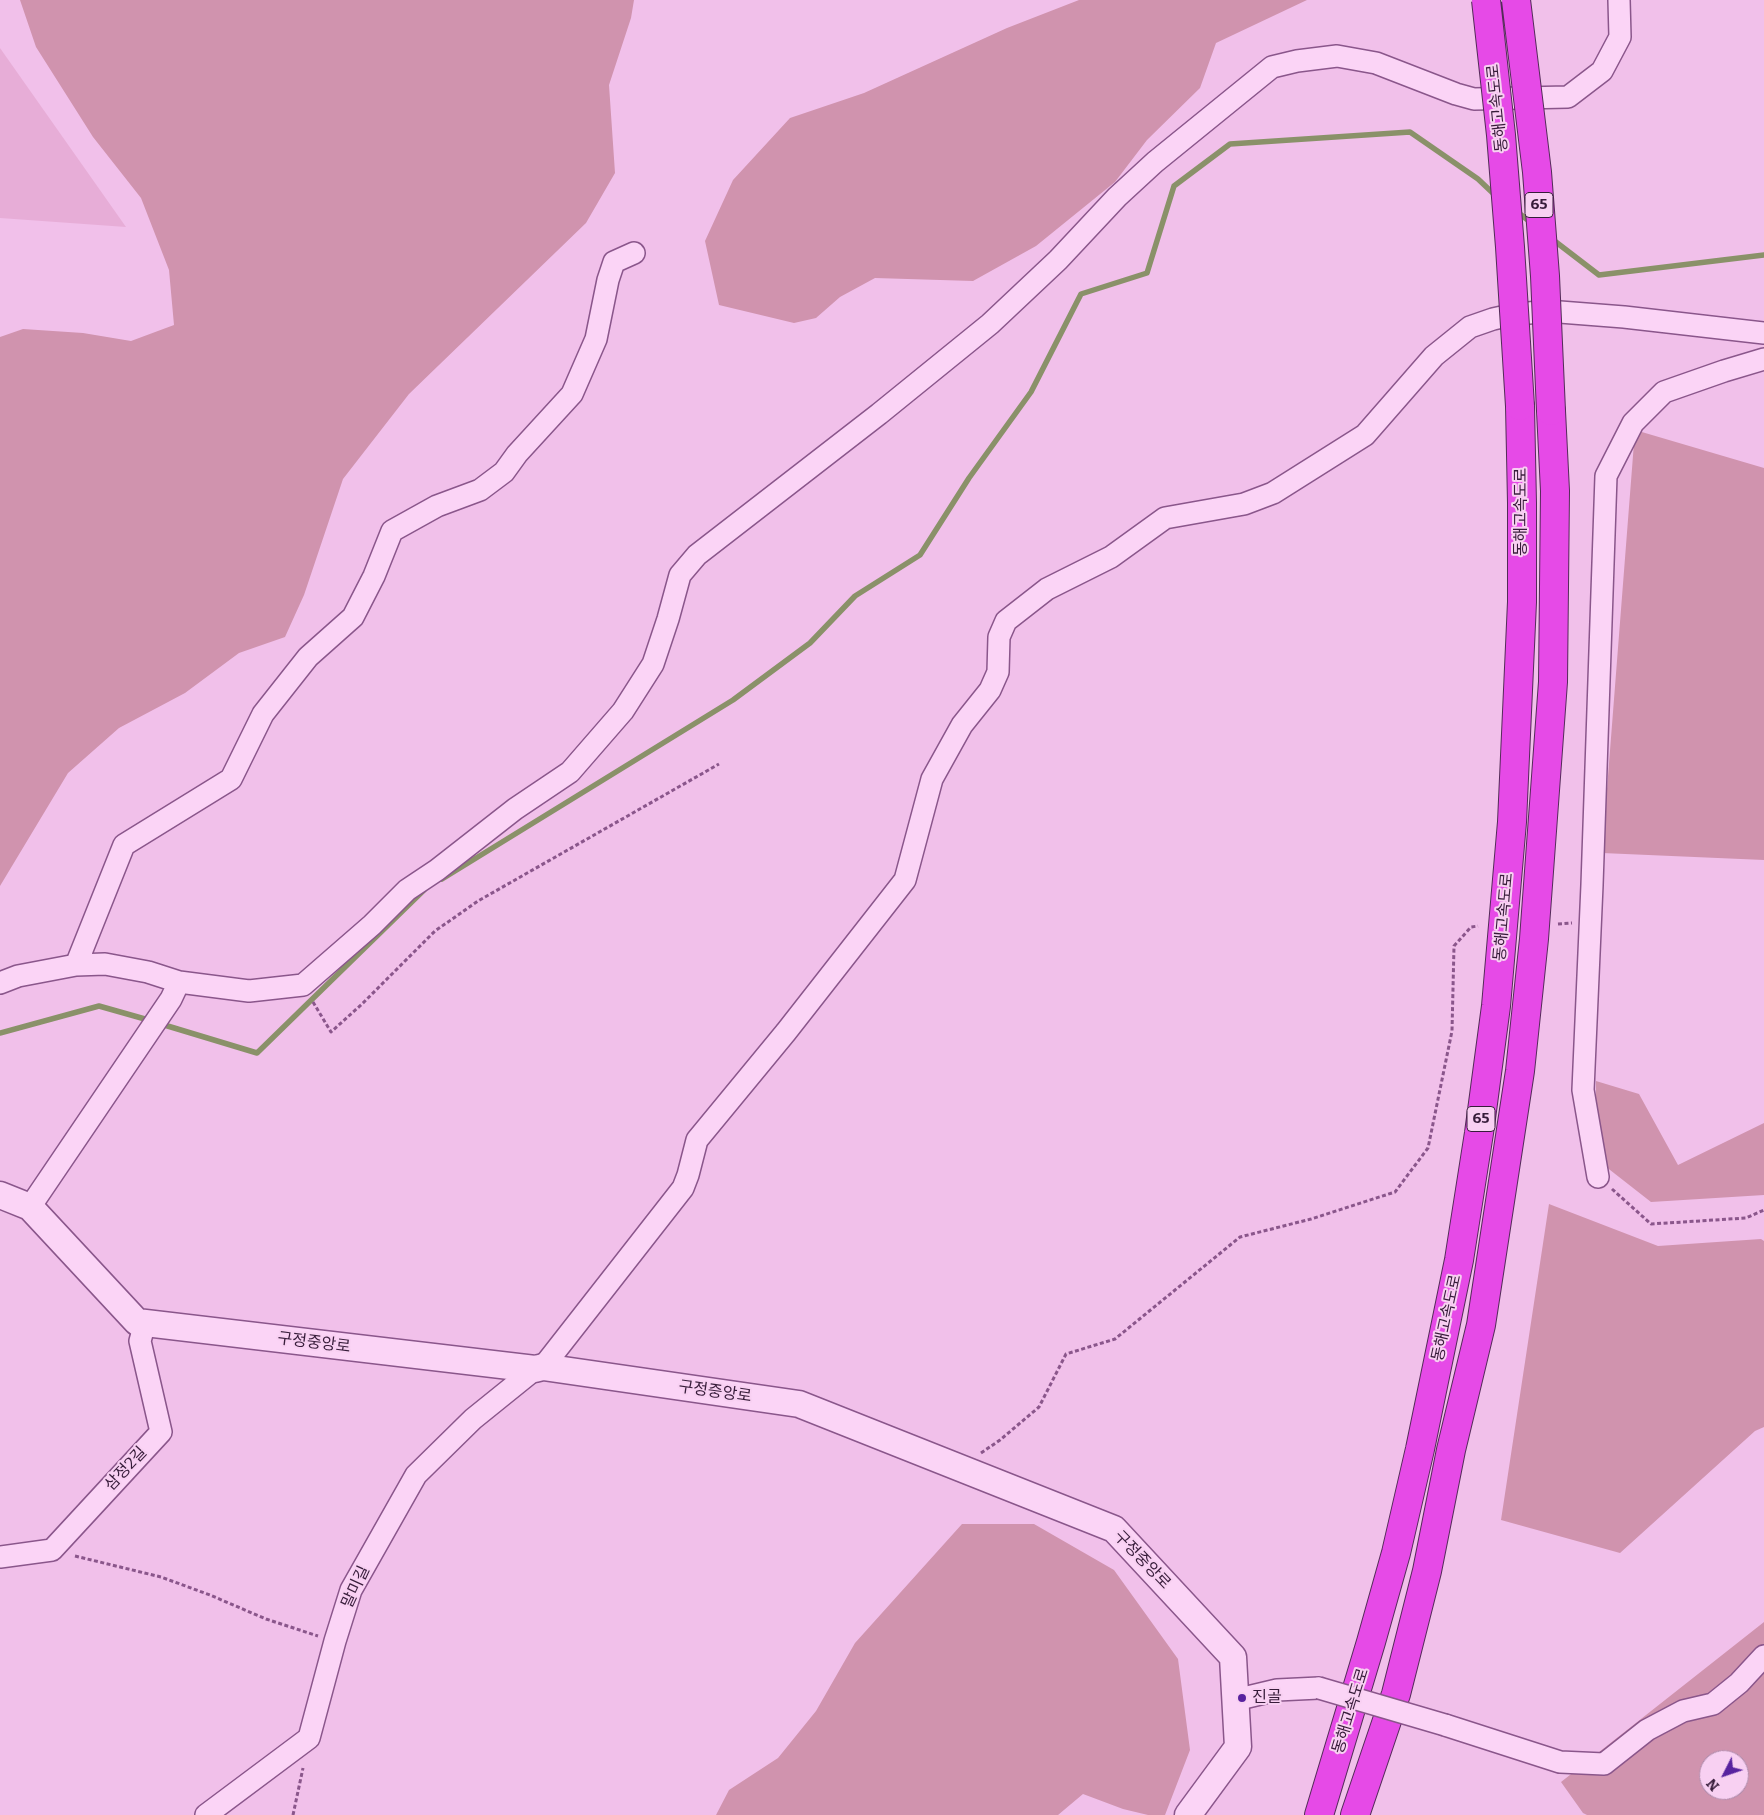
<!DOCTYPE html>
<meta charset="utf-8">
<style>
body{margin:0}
#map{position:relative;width:1764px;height:1815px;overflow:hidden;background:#f1c0ea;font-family:Bitter,serif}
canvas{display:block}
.north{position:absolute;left:1699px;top:1750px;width:50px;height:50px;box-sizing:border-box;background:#f8d0f2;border:1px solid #ab88a8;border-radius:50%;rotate:229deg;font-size:14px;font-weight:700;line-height:20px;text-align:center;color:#371c3a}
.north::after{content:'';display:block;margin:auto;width:18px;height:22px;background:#58229f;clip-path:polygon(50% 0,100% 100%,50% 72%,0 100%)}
</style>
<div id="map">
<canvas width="1764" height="1815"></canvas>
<div class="north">N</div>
</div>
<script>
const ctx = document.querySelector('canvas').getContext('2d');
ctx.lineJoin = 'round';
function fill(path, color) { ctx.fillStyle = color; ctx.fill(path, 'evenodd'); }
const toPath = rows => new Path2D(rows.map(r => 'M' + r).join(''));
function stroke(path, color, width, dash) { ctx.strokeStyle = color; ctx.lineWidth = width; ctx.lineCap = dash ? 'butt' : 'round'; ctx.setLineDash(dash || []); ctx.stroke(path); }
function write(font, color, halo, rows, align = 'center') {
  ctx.font = font + ' Bitter,"Noto Sans KR",serif'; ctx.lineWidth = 4; ctx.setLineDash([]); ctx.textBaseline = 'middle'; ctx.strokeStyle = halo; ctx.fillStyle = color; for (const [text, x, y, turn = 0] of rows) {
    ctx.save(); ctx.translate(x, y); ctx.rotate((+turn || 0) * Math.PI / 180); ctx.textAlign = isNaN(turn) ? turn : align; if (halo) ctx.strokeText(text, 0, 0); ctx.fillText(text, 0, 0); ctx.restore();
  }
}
fill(toPath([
 [0,48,126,227,0,218]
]), '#e7add7');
fill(toPath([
 [20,0,634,0,631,18,609,85,615,173,586,223,409,394,343,479,304,595,285,637,239,653,185,693,119,728,68,773,0,886,0,337,23,329,83,333,131,341,174,325,169,270,141,198,93,137,36,47],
 [1079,0,1307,0,1216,43,1200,88,1147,140,1115,182,1036,246,973,281,875,278,840,297,816,318,794,323,719,305,705,241,733,180,790,118,864,93,1007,28],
 [1635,430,1764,468,1764,860,1602,853],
 [1596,1081,1639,1094,1678,1165,1764,1123,1764,1195,1651,1202,1596,1159],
 [1549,1204,1658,1246,1761,1239,1764,1241,1764,1427,1755,1431,1620,1553,1501,1520],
 [962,1524,1034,1524,1114,1570,1178,1659,1190,1750,1165,1815,1148,1815,1123,1809,1083,1794,1058,1815,716,1815,729,1790,778,1758,816,1711,855,1643],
 [1764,1622,1764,1815,1587,1815,1583,1813,1561,1782],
 [1709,1760,1739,1760,1739,1790,1709,1790]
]), '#d093ae');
stroke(toPath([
 [1516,211,1533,224],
 [1552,239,1599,275,1764,255],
 [442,879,733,700,810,643,855,596,920,555,969,478,1031,392,1081,294,1147,273,1174,186,1230,144,1410,132,1478,179,1497,197],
 [161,1024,257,1053,424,890],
 [0,1033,99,1006,152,1021]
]), '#8a9169', 5.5);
const minor = toPath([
 [76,965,124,845,231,779,263,714,308,657,353,617,374,576,392,531,437,506,480,490,504,472,517,454,572,394,596,339,608,280,614,262,634,253],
 [0,983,18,976,76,965,105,964,148,972,179,982,249,991,303,985,372,925,407,890,437,870,515,809,570,772,623,711,653,664,668,619,680,575,697,555,879,414,990,324,1058,260,1117,197,1155,162,1272,67,1297,61,1337,56,1376,63,1456,94,1474,99,1568,97,1602,71,1620,37,1619,0],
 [1598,1177,1583,1090,1592,885,1606,476,1633,423,1664,392,1724,371,1764,359],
 [30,1207,171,999,179,982],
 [543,1367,683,1188,688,1175,697,1140,786,1032,905,880,932,779,962,725,990,690,998,672,999,637,1006,621,1047,589,1111,557,1165,518,1244,504,1273,493,1365,435,1434,356,1470,327,1493,319,1511,315,1547,311,1624,317,1764,333],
 [0,1557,52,1550,161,1432,140,1341,145,1323],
 [1235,1700,1277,1690,1319,1688],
 [1445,1725,1560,1762,1604,1764,1647,1730,1683,1711,1713,1704,1739,1683,1764,1656],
 [206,1815,309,1738,335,1641,351,1590,416,1475,473,1419,535,1369]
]);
const tertiary = toPath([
 [0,1195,30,1207,137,1322,535,1369,543,1367,799,1404,1114,1529,1233,1657,1238,1747,1188,1815]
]);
const motorway = toPath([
 [1319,1815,1371,1642,1396,1553,1420,1449,1459,1260,1479,1133,1496,1006,1512,822,1522,602,1522,503,1520,406],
 [1355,1815,1396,1694,1427,1571,1451,1450,1481,1325,1520,1071,1534,939,1553,682,1555,491,1551,411]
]);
stroke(minor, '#8a568b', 24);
stroke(tertiary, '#8a568b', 29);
stroke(motorway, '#542b59', 30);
stroke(toPath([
 [1558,924,1572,923],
 [313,1002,331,1032,362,1004,435,931,478,901,719,764],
 [1612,1189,1651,1224,1746,1218,1764,1210],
 [981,1453,1000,1440,1039,1407,1066,1354,1115,1339,1240,1237,1311,1219,1395,1192,1428,1148,1452,1031,1454,946,1471,927,1478,926],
 [75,1556,161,1577,210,1595,266,1619,318,1636],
 [293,1815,303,1768]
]), '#8a568b', 3, [4, 2.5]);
stroke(minor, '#fbd4f6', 21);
stroke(tertiary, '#fbd4f6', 26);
stroke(motorway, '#e64ae7', 28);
const minorBridge = toPath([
 [1319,1688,1445,1725]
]);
const motorwayBridge = toPath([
 [1486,0,1501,135,1510,247,1520,406],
 [1516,0,1537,172,1545,276,1551,411]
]);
stroke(minorBridge, '#8a568b', 24, []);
stroke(motorwayBridge, '#542b59', 30, []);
stroke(minorBridge, '#fbd4f6', 21);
stroke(motorwayBridge, '#e64ae7', 28);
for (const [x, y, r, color] of [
 [1242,1698,5,"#58229f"]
]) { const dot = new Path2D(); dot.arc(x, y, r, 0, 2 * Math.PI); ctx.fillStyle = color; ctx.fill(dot); stroke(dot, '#f8d0f2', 2); }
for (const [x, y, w] of [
 [1539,205,28],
 [1481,1119,28]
]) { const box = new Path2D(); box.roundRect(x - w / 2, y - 12.5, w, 25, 4); ctx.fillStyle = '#f8d0f2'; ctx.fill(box); stroke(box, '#371c3a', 1); }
write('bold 15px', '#371c3a', null, [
 ["65",1539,205],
 ["65",1481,1119]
]);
write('16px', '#371c3a', '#f8d0f2', [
 ["동해고속도로",1498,108,-96],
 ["동해고속도로",1522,512,-90],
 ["동해고속도로",1504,917,-85],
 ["동해고속도로",1447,1318,-78],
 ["구정중앙로",314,1343,7],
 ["구정중앙로",715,1392,8],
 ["삼정2길",126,1469,-47],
 ["구정중앙로",1142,1560,46],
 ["말미길",356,1587,-65],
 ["동해고속도로",1351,1711,-73]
]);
write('16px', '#371c3a', '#f8d0f2', [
 ["진골",1252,1698]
], 'left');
</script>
